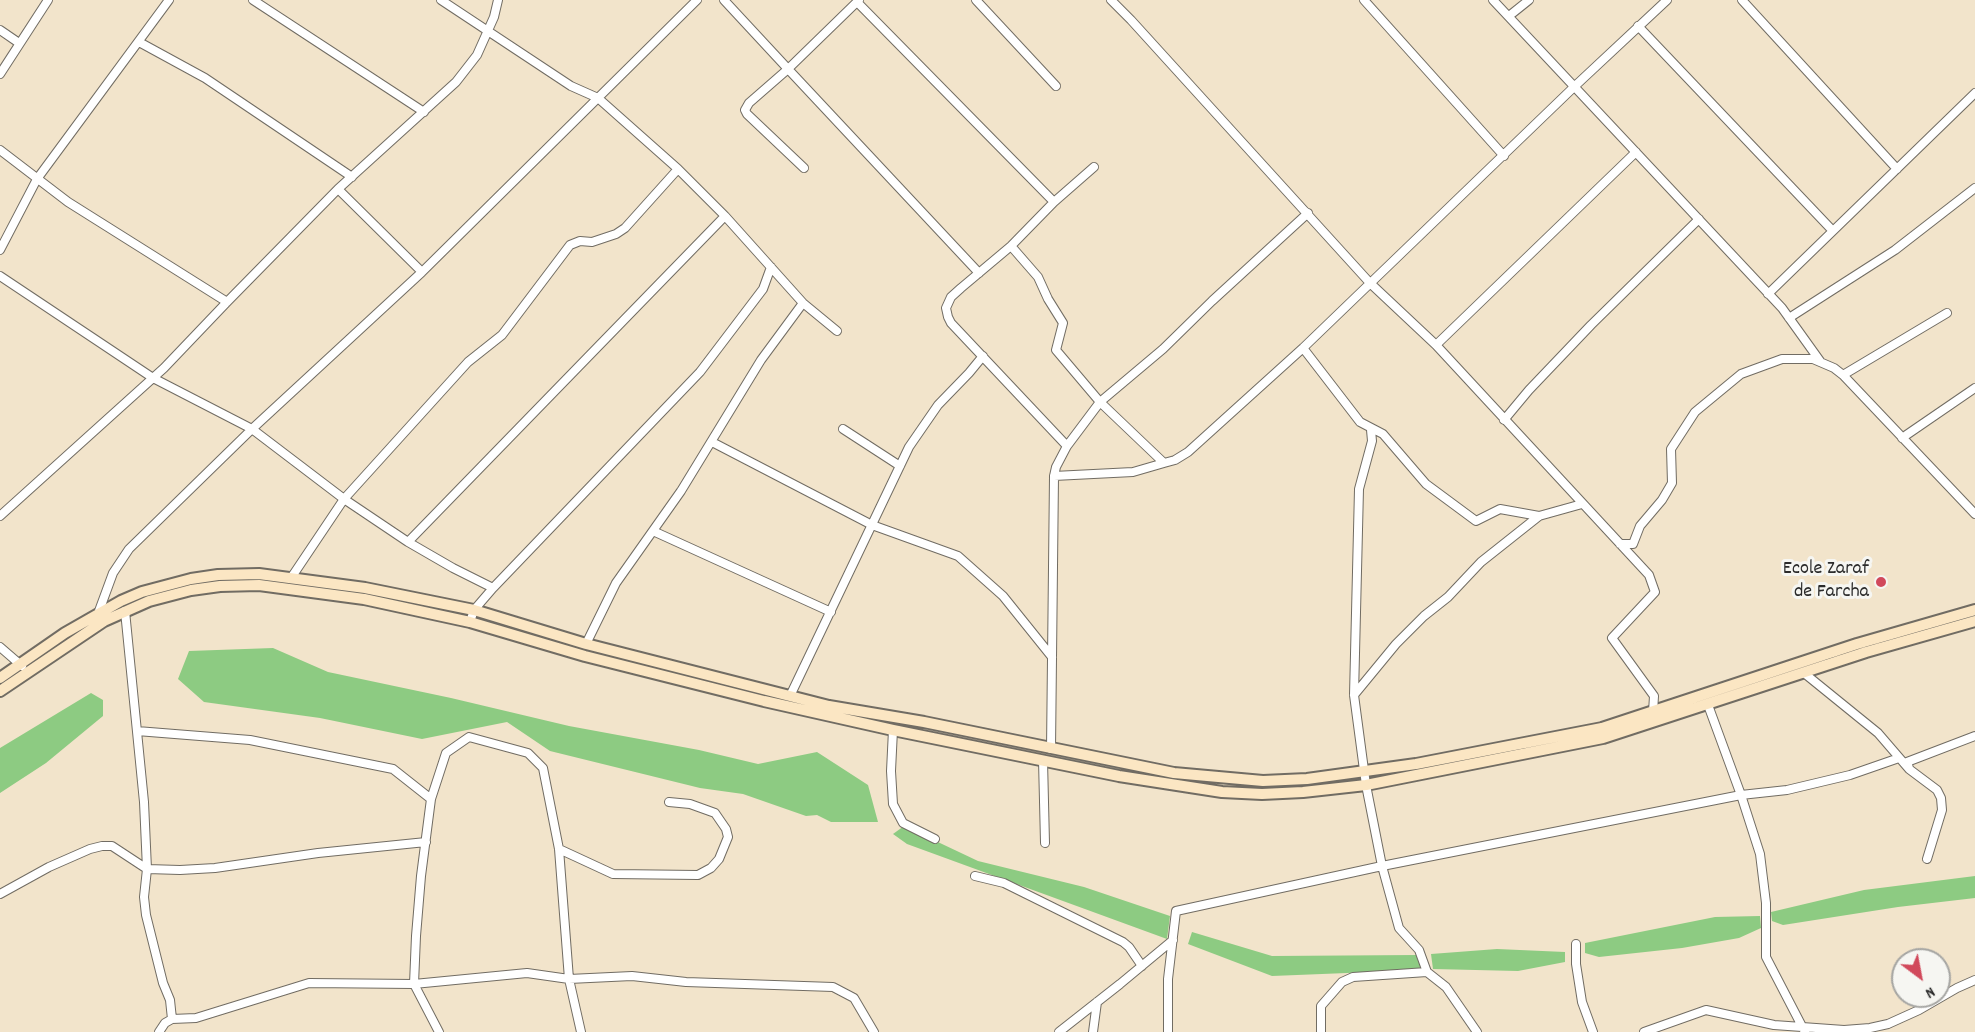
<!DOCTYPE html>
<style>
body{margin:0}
#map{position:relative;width:1975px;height:1032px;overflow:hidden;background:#f2e4cb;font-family:Dekko,sans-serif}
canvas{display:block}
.north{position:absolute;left:1891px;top:948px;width:60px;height:60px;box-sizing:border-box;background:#f6f6f2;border:2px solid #a5a5a2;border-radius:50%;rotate:148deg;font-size:16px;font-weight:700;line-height:24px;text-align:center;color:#2b2b2b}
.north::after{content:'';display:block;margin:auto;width:21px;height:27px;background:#d1495b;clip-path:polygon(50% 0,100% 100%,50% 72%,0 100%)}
</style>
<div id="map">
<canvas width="1975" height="1032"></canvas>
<div class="north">N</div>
</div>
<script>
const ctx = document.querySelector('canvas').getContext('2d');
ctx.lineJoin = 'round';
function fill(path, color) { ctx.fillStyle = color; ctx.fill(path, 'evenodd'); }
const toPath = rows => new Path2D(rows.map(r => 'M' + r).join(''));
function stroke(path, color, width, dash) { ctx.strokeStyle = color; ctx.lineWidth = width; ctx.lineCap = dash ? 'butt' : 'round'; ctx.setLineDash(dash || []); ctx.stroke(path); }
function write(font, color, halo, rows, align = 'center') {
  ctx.font = font + ' Dekko,sans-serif'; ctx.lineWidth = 6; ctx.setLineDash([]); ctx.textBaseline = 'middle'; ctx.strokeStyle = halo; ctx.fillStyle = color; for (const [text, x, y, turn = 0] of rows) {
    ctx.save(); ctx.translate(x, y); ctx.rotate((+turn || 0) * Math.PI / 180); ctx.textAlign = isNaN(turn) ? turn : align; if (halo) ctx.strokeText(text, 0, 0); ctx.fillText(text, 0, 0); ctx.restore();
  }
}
fill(toPath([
 [273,648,328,672,451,698,569,726,699,750,758,764,817,752,868,785,878,822,831,822,817,815,806,816,743,794,700,788,550,751,507,722,422,739,320,718,204,702,178,679,189,651],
 [91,693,103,700,103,716,46,763,0,793,0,748],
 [904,826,978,861,1084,887,1170,916,1167,939,907,844,893,834],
 [1975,876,1975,898,1898,907,1783,925,1772,921,1771,912,1864,890],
 [1760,916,1761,928,1739,938,1682,948,1599,957,1585,953,1585,943,1715,917],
 [1192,932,1272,956,1416,955,1422,970,1272,976,1188,944],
 [1497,949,1565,952,1565,962,1518,971,1433,969,1431,954]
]), '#8dcb82');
const street = toPath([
 [253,0,424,112],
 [441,0,571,86,598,98,678,169,725,216,803,303,837,331],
 [724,0,788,69,859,0],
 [976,0,1056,86],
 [1111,0,1131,20,1370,283,1436,345,1649,575,1655,592,1612,638,1654,696,1653,712],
 [1364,0,1504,156],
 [1493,0,1782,308,1820,361],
 [1742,0,1897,169],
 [857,2,1054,202],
 [1509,16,1529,0],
 [1638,26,1832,230],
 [0,30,19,43],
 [139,42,205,78,352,177],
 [0,74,48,0],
 [0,150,68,202,227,302],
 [804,168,747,114,745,110,749,103,788,69,979,273],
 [338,189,422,272],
 [1011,246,1038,277,1048,299,1063,323,1056,350,1100,402,1163,349,1212,301,1308,213],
 [0,250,37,179,169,0],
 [0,276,153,378,252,429,344,499,408,542,453,568,493,588],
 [1768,294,1975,93],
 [1789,318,1895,250,1975,188],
 [1436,345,1636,152],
 [1303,348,1360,422,1383,434,1426,484,1476,521,1500,509,1539,516],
 [1843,375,1947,313],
 [1504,420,1529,390,1591,325,1699,219],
 [843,429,900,466],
 [1371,430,1372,441,1359,489,1354,695,1366,785,1382,866,1399,928,1419,950,1427,972,1446,987,1477,1032],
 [1902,438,1975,388],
 [712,442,872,525,958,556,1003,596,1052,657],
 [1067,446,951,323,948,317,946,308,951,297,961,288,1011,246,1054,202,1094,167],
 [1054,476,1133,472,1164,463],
 [0,516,164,368,227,302,338,189,456,82,477,55,494,17,498,0],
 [653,531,831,612],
 [408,542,725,216],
 [1620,544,1633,544,1640,526,1662,500,1672,483,1671,449,1695,412,1741,374,1782,359,1813,359,1834,368,1843,375,1975,514],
 [291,578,344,499,468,362,502,335,570,245,580,241,592,242,616,234,625,228,678,169],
 [125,611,144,802,147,869,144,897,146,915,163,983,170,1000,172,1019,165,1023,159,1032],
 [101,614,99,611,113,573,129,549,252,429,422,272,697,0],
 [470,622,474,610,493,588,700,372,763,289,771,267],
 [586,644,616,583,681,491,761,360,803,303],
 [0,647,22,666],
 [1804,673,1878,733,1909,769,1937,790,1941,798,1942,810,1927,859],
 [1354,695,1396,644,1424,616,1448,597,1481,562,1539,516,1582,504],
 [790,696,909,447,938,405,969,373,983,356],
 [1708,705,1741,795,1787,790,1850,775,1899,758],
 [893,730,891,771,893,804,903,823,935,839],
 [137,731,250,740,393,769,431,799],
 [1051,749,1054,476,1056,467,1067,446,1100,402,1164,463,1175,460,1188,452,1303,348,1575,86,1667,0],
 [1043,760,1045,843],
 [1909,768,1907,762,1975,736],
 [559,849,613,874,698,875,711,868,719,859,728,837,726,829,715,813,690,804,669,802],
 [975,876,1004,883,1123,942,1129,947,1142,966],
 [0,894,49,867,90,849,102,846,112,846,147,869,180,870,215,868,318,853,426,842],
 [1576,944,1576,964,1582,1002,1593,1032],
 [172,1019,196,1018,309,983,414,984,527,973,569,979,632,976,686,982,833,987,854,998,874,1032],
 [439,1032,414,984,416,936,421,876,431,799,446,753,469,737,528,753,543,768,559,849,569,979,581,1032],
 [1059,1032,1120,984,1173,940],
 [1093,1032,1097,1002],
 [1168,1032,1168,979,1176,911,1382,866,1741,795,1760,854,1766,903,1766,957,1805,1032],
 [1321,1032,1321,1006,1342,982,1353,977,1427,972],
 [1644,1032,1706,1010,1774,1025,1844,1030,1870,1028,1888,1024,1919,1010,1957,988,1975,980]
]);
const secondary = toPath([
 [0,678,65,633,121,601,142,592,191,579,218,575,259,574,365,588,474,610,586,644,829,706,924,722,1174,773,1263,781,1307,779,1416,764,1602,728,1857,644,1975,610],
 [0,691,104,621,149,601,191,590,220,586,259,585,364,599,470,622,585,656,764,701,893,730,1119,776,1222,792,1262,794,1303,792,1366,785,1603,738,1866,652,1975,621]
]);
stroke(street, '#716c63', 10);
stroke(secondary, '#716c63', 14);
stroke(street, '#fff', 8);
stroke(secondary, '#fbe6c3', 10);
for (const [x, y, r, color] of [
 [1881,582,6,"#d1495b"]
]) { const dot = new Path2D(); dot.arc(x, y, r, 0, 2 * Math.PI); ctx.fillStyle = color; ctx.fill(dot); stroke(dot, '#f6f6f2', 2); }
write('20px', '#2b2b2b', '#f6f6f2', [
 ["Ecole Zaraf",1869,570],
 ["de Farcha",1869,593]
], 'right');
</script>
